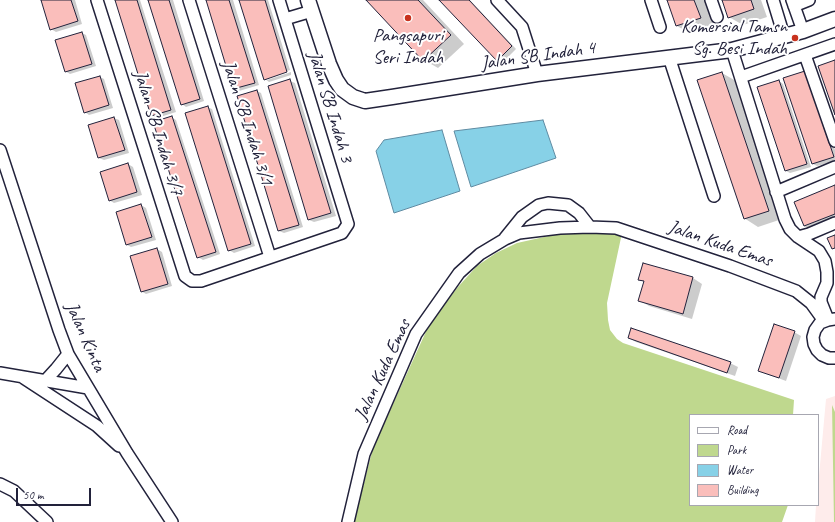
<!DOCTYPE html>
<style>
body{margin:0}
#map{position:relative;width:835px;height:522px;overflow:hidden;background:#fff;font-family:Caveat,sans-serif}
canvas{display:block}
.legend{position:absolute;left:689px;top:414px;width:130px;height:92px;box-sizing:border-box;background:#fff;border:1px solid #a7a7b1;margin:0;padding:5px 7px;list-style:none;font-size:12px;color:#22223b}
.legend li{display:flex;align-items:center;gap:8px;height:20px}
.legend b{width:20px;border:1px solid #a7a7b1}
.scale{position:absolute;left:16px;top:488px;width:75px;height:18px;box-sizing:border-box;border:2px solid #22223b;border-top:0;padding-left:5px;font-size:12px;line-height:14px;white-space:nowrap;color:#22223b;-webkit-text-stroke:3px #fff;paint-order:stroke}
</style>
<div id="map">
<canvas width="835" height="522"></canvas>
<ul class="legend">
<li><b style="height:5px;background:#fff"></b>Road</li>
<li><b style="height:11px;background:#bfd88e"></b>Park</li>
<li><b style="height:11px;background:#87d1e7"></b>Water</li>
<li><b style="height:11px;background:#fabebb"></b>Building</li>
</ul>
<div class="scale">50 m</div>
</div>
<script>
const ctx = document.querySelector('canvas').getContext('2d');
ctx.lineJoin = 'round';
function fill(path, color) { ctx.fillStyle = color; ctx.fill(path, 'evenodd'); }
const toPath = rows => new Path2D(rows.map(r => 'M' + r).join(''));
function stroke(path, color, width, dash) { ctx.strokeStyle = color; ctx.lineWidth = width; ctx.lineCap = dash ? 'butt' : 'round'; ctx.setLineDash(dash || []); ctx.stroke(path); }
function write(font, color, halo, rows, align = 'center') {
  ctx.font = font + ' Caveat,sans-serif'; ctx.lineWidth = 4; ctx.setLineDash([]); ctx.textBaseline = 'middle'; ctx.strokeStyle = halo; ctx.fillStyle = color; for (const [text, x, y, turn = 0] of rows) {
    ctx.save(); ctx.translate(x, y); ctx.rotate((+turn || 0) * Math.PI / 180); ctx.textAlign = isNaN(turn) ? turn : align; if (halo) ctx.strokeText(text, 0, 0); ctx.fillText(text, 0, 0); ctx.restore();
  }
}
fill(toPath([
 [835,396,835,522,815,522,816,505,818,505,818,487,826,399]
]), '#feeceb');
fill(toPath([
 [567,232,622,233,607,303,608,320,610,330,617,339,623,343,794,400,793,415,690,415,690,505,788,505,782,522,354,522,373,448,429,325,457,288,477,266,496,253,517,243],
 [832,405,835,412,835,522,834,522]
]), '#bfd88e');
const water = toPath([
 [543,120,556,158,471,187,454,131,543,120],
 [442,130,460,191,394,213,376,151,384,140,442,130]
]);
fill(water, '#87d1e7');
stroke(water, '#5f8ba2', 1);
fill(toPath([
 [42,0,75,0,82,24,56,32,51,29],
 [116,0,140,0,176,112,157,118,152,115],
 [149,0,173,0,204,101,186,107,182,104],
 [207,0,233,0,259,85,239,91,234,89],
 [240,0,268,0,290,70,267,78,267,80,291,72,291,75,269,82,265,79],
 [368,0,423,0,464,44,438,68,424,60],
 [441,0,470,0,516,49,502,63,497,60],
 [668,0,705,0,714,26,691,34,677,26],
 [723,0,761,0,767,17,743,25,729,17],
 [82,33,86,35,96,66,70,74,65,71],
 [722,73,736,81,782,219,758,227,744,218],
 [810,74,835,150,835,161,817,166,813,164,784,79],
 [100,77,104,79,113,108,89,115,85,112],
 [290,81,295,83,336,216,314,222,309,220],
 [779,81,783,84,811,167,790,173,786,171],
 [257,91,261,93,303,227,284,233,279,231,238,97],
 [207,107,212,109,255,246,234,253,229,250],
 [171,117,176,120,220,254,203,260,198,257],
 [114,118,119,120,129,153,104,160,99,158,89,125],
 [128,164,133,167,142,195,114,203,109,200,101,172],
 [835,186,835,223,814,231,804,226],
 [141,205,146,208,156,240,131,247,127,245],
 [157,249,162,252,172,286,146,294,141,291],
 [643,264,693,278,702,284,692,319,649,306,639,300,644,282,639,279],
 [794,332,801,336,786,381,767,374,760,370],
 [629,338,730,363,738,367,735,376,636,342]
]), '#0003');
const building = toPath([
 [41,0,71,0,78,21,50,30,41,0],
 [115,0,137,0,171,110,151,116,115,0],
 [148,0,169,0,200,99,181,105,148,0],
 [206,0,229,0,255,83,233,89,206,0],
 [239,0,265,0,287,72,264,80,239,0],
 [366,0,418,0,451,35,423,61,366,0],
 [439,0,469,0,512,46,497,61,439,0],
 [667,0,694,0,701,18,676,26,667,0],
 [722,0,751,0,754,9,728,18,722,0],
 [82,32,92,64,65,72,55,40,82,32],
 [835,60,835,115,818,66,835,60],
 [805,71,834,157,812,164,783,78,805,71],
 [722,72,769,211,744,219,697,80,722,72],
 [100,76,109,105,84,113,75,83,100,76],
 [290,79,331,213,308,220,268,86,290,79],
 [779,80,807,164,785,171,757,87,779,80],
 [257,90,299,225,278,231,237,96,257,90],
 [208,106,251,244,228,251,185,113,208,106],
 [172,116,216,252,197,258,153,122,172,116],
 [114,117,125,150,98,158,88,125,114,117],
 [128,163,137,192,109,201,100,172,128,163],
 [835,185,835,214,804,226,794,202,835,185],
 [141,204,152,237,126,245,116,212,141,204],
 [835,235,835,248,832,249,827,238,835,235],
 [157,248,168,284,141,292,130,256,157,248],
 [643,263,693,277,683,314,638,301,644,281,638,280,643,263],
 [774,324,795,331,779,378,758,371,774,324],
 [631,328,731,362,727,373,628,338,631,328]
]);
fill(building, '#fabebb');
stroke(building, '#22223b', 1);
const minor = toPath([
 [97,0,185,276,192,281,201,281,342,233,348,224,279,0],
 [189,0,270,257],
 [497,0,522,27,537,74],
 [651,0,660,27],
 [711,0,717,17],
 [773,0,784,36],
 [792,0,803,31],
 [794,6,809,0],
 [285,19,312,11],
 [732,50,785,219,790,229,798,237,819,251,825,261,827,272,827,283,821,297,821,302,827,317],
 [805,55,835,141],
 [669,57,714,196],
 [741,77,835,44],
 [0,150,59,330,68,354,127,453,172,522],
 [776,192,835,167],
 [798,237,809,234,835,223],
 [505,238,522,217,539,205,548,203,568,205,579,213,590,227],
 [835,319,828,320,820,323,815,330,813,337,814,344,817,350,822,355,829,358,835,358],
 [0,373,88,388],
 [22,377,97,426,119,446],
 [45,381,56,369,68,354],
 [0,484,14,491,47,522],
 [348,522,364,454,416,334,459,273,480,254,505,239,519,233,560,228,590,227,616,228,730,266,796,291,811,303,824,321]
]);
const tertiary = toPath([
 [308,0,329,64,336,80,342,89,353,97,365,101,392,97,537,74,732,50,803,31,835,19]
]);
stroke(minor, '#22223b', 14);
stroke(tertiary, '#22223b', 17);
stroke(minor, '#fff', 11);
stroke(tertiary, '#fff', 14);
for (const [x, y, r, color] of [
 [408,18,4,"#c8321e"],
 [795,38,4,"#c8321e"]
]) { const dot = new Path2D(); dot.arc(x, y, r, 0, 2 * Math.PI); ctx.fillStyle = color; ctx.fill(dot); stroke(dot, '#fff', 1.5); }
write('19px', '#22223b', '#fff', [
 ["Komersial Tamsn",787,27],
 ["Sg. Besi Indah",787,49],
 ["Pangsapuri",408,36,"center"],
 ["Seri Indah",408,58,"center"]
], 'right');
write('19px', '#22223b', '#fff', [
 ["Jalan SB Indah 4",538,56,-8],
 ["Jalan SB Indah 3",330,107,73],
 ["Jalan SB Indah 3/1",247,123,72],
 ["Jalan SB Indah 3/7",158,133,73],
 ["Jalan Kuda Emas",720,244,19],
 ["Jalan Kinta",85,337,66],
 ["Jalan Kuda Emas",383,370,-65]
]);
</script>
